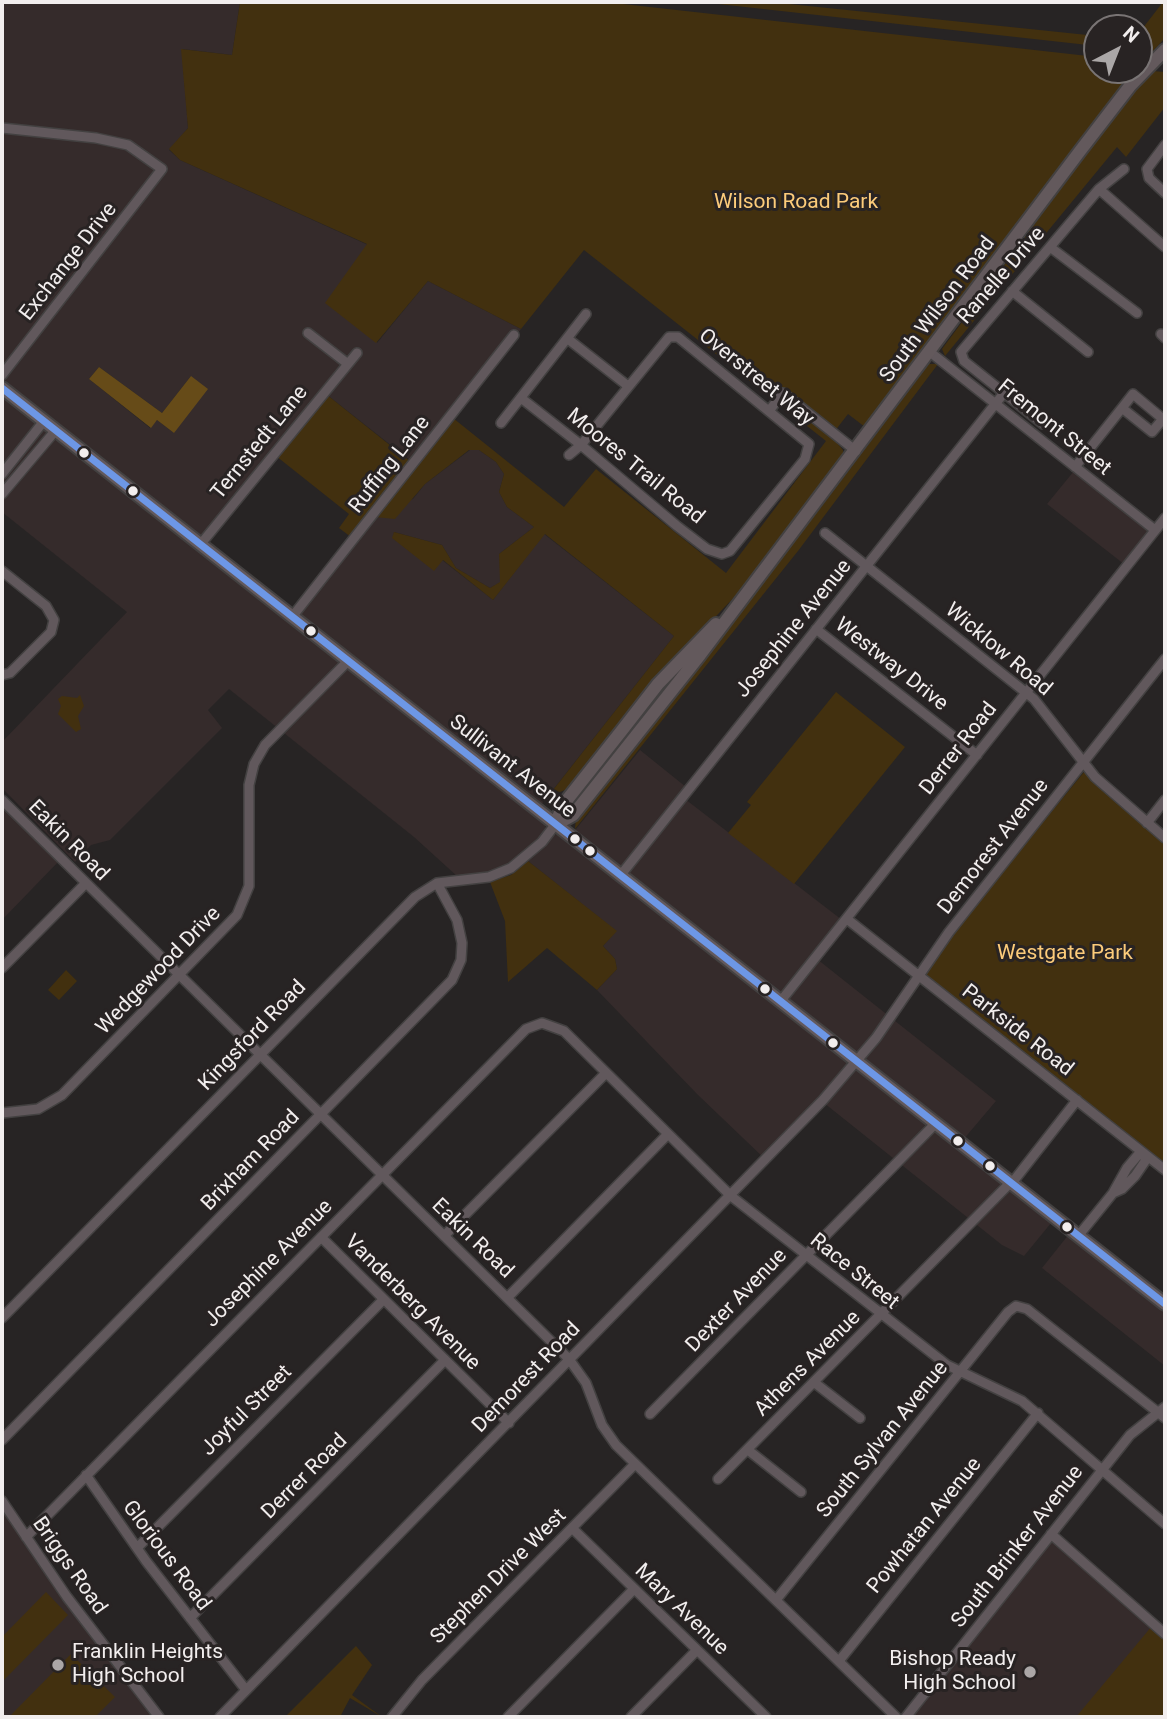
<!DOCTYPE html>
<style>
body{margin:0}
#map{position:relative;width:1167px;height:1719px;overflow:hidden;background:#272424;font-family:Roboto,sans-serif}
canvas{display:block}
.frame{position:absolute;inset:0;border:4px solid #f2eeee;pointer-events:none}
.north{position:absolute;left:1083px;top:14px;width:70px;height:70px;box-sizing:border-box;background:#282323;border:2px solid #797474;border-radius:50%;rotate:42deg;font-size:19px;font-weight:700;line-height:28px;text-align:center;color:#f2eeee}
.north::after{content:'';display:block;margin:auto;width:24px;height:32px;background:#aba7a7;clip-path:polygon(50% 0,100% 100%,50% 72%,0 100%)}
</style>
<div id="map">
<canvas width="1167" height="1719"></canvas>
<div class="frame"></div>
<div class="north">N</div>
</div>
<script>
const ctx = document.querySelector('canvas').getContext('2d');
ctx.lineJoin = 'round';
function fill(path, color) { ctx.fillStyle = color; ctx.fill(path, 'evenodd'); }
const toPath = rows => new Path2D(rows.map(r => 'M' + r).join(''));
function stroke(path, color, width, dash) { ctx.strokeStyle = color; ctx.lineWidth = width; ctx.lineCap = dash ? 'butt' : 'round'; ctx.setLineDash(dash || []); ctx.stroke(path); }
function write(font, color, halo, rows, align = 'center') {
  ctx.font = font + ' Roboto,sans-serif'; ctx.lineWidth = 6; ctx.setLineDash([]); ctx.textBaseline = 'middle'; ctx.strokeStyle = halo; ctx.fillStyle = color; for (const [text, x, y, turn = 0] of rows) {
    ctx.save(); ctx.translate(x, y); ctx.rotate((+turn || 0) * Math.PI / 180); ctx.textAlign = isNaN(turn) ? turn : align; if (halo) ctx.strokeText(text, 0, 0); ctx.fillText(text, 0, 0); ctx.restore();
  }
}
fill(toPath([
 [2,2,240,2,232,55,182,49,188,128,169,150,180,160,368,245,377,343,428,281,521,329,416,465,326,394,208,542,294,609,371,514,413,499,425,484,470,450,479,450,496,462,504,474,499,492,507,507,534,527,499,554,501,582,490,588,456,568,442,545,394,532,393,538,434,570,442,560,493,600,544,534,674,636,541,805,546,830,523,854,504,867,487,874,458,877,414,837,229,689,208,710,222,728,110,840,91,845,75,862,2,788,2,742,127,612,2,512],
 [99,367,162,413,191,376,174,433,157,420,150,428,89,379],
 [1074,471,1155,535,1129,568,1047,504],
 [640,750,691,791,685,799,846,923,817,959,996,1101,963,1140,1056,1217,1024,1256,1002,1245,824,1103,766,1160,697,1094,597,990,617,969,615,959,603,946,616,931,528,861,552,836,576,829],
 [2,805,59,861,2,920],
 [1073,1229,1165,1303,1165,1366,1042,1268],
 [2,1508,30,1551,153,1717,2,1717],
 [1050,1541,1056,1541,1152,1626,1165,1717,910,1717]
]), '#352b2b');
fill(toPath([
 [240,2,605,2,1097,57,1097,70,1135,70,865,427,848,414,831,436,843,450,843,458,742,589,655,680,572,787,560,792,553,790,674,636,545,534,493,600,443,560,434,571,392,538,394,532,442,545,456,568,490,588,500,582,499,554,534,527,507,507,499,492,504,474,496,462,479,450,469,450,425,484,395,519,375,517,453,418,564,507,596,469,726,573,826,441,584,250,521,329,428,281,376,343,325,303,367,244,180,160,169,149,188,128,181,49,232,55],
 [700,2,770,2,1097,36,1097,46],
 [1163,2,1165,38,1152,52,1139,50,1139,33],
 [1152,71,1165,72,1165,107,1126,157,1117,147,945,356,942,349,1117,113],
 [929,364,938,364,798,551,575,829,576,817,822,506],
 [326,394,411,462,351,537,339,528,349,514,276,456],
 [836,692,905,747,794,884,728,833,751,805,747,802],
 [80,695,84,706,78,716,81,729,76,732,58,714,61,706,58,699,62,696,77,698],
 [1084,772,1165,841,1165,1165,925,974,977,903],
 [528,861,617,931,603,946,615,959,617,969,597,990,547,948,508,982,505,921,490,882,511,875],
 [66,970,77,981,59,1000,48,990],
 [46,1592,68,1615,2,1682,2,1637],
 [1152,1626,1165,1638,1165,1717,1076,1717],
 [356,1646,372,1665,352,1695,382,1717,350,1698,340,1717,285,1717],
 [71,1654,115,1697,95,1717,9,1717]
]), '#42300f');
fill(toPath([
 [99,367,162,413,191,376,208,389,174,433,157,420,151,428,89,379]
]), '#664b18');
const minor = toPath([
 [2,128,96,138,128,145,162,169,2,375],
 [1165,145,1147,169,1149,178,1165,193],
 [1099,189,1165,247],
 [1050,247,1137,313],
 [1012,291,1088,352],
 [308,333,348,364],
 [1161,334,1165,338],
 [568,339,628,386],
 [930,352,1155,530],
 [521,398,581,445,677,526,707,549,722,554,730,551,805,459,809,444,678,337,669,337,581,445,569,455],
 [769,411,783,393,856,451],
 [501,423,586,314],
 [1043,424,964,361,961,352,1099,189,1124,169],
 [1075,467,1122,408,1133,394,1163,419,1152,432,1122,408],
 [2,474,44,421],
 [2,494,56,430],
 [825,533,1034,699,1095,777,1165,838],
 [200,545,357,353],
 [2,571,46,606,54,620,51,632,10,673,2,675],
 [292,617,514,335],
 [816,629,977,755],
 [2,800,569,1359,586,1383,602,1425,616,1445,896,1717],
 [1147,823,1165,800],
 [620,876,1004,393],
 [847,919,1165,1170],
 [2,968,86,883],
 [780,1002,1165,518],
 [2,1113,38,1109,62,1095,237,915,249,886,249,785,254,764,265,745,348,661],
 [1012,1183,1077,1100],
 [1079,1235,1113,1193,1127,1168,1138,1155,1146,1155,1146,1160,1135,1176,1122,1189,1113,1193],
 [444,1236,606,1073],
 [321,1237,509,1423],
 [507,1298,668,1134],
 [2,1318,415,897,437,883,489,877,511,868,542,842,555,825],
 [815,1383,860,1418],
 [650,1414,936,1123],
 [2,1440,452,980,461,960,462,943,457,920,437,883],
 [748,1450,801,1492],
 [86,1475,146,1561,246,1690],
 [718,1479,1011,1182],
 [2,1501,67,1597,159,1717],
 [572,1528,766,1717],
 [1051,1534,1165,1634],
 [26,1537,526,1029,542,1023,564,1031,731,1196,947,1365,1022,1401,1165,1524],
 [137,1548,383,1300],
 [776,1600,1008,1312,1016,1306,1027,1309,1165,1418],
 [190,1618,445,1360],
 [839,1661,1038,1413],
 [220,1717,823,1100,876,1038,949,932,1165,659],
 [392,1717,422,1680,635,1464],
 [508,1717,634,1589],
 [631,1717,697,1650],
 [906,1717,1130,1435,1165,1407]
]);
const major = toPath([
 [2,388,1165,1304],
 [555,825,573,815,700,655,1080,151,1130,86,1165,50],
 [555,825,563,805,623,729,658,684,716,624]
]);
stroke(minor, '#434141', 12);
stroke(major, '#434141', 16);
stroke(minor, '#61585c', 9);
stroke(major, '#63595c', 12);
stroke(toPath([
 [2,388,1165,1304]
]), '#6d97e6', 7);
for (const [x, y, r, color] of [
 [84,453,6,"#f2eeee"],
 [133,491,6,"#f2eeee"],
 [311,631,6,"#f2eeee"],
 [575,839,6,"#f2eeee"],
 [590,851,6,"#f2eeee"],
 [765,989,6,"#f2eeee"],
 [833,1043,6,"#f2eeee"],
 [958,1141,6,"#f2eeee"],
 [990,1166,6,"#f2eeee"],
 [1067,1227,6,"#f2eeee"],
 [58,1665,7,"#aba7a7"],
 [1030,1672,7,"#aba7a7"]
]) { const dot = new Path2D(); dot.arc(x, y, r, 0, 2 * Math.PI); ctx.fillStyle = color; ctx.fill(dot); stroke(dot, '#282323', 2.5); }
write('21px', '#fccb7a', '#282323', [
 ["Wilson Road Park",796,203],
 ["Westgate Park",1065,954]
]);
write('21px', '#f2eeee', '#282323', [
 ["Exchange Drive",69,262,-52],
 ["Ranelle Drive",1002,276,-49],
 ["South Wilson Road",938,310,-53],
 ["Overstreet Way",756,378,39],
 ["Fremont Street",1054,428,39],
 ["Ternstedt Lane",260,443,-51],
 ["Ruffing Lane",390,465,-52],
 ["Moores Trail Road",635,467,39],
 ["Josephine Avenue",794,629,-51],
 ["Wicklow Road",998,650,40],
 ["Westway Drive",891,665,38],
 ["Derrer Road",959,749,-52],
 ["Sullivant Avenue",512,767,38],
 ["Eakin Road",68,841,45],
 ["Demorest Avenue",994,847,-52],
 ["Wedgewood Drive",159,971,-46],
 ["Parkside Road",1017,1031,38],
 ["Kingsford Road",253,1036,-46],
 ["Brixham Road",251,1161,-46],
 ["Eakin Road",472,1239,44],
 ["Josephine Avenue",269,1264,-45],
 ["Race Street",854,1272,39],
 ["Dexter Avenue",737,1301,-46],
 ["Vanderberg Avenue",412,1303,45],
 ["Athens Avenue",808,1364,-45],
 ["Demorest Road",527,1378,-46],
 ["Joyful Street",247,1411,-45],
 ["South Sylvan Avenue",883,1440,-51],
 ["Derrer Road",305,1477,-45],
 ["Powhatan Avenue",925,1526,-51],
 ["South Brinker Avenue",1018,1547,-52],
 ["Glorious Road",166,1556,53],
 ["Briggs Road",69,1566,55],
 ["Stephen Drive West",499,1577,-45],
 ["Mary Avenue",681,1610,44]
]);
write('21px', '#f2eeee', '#282323', [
 ["Franklin Heights",72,1653],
 ["High School",72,1677],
 ["Bishop Ready",1016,1660,"right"],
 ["High School",1016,1684,"right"]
], 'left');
</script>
